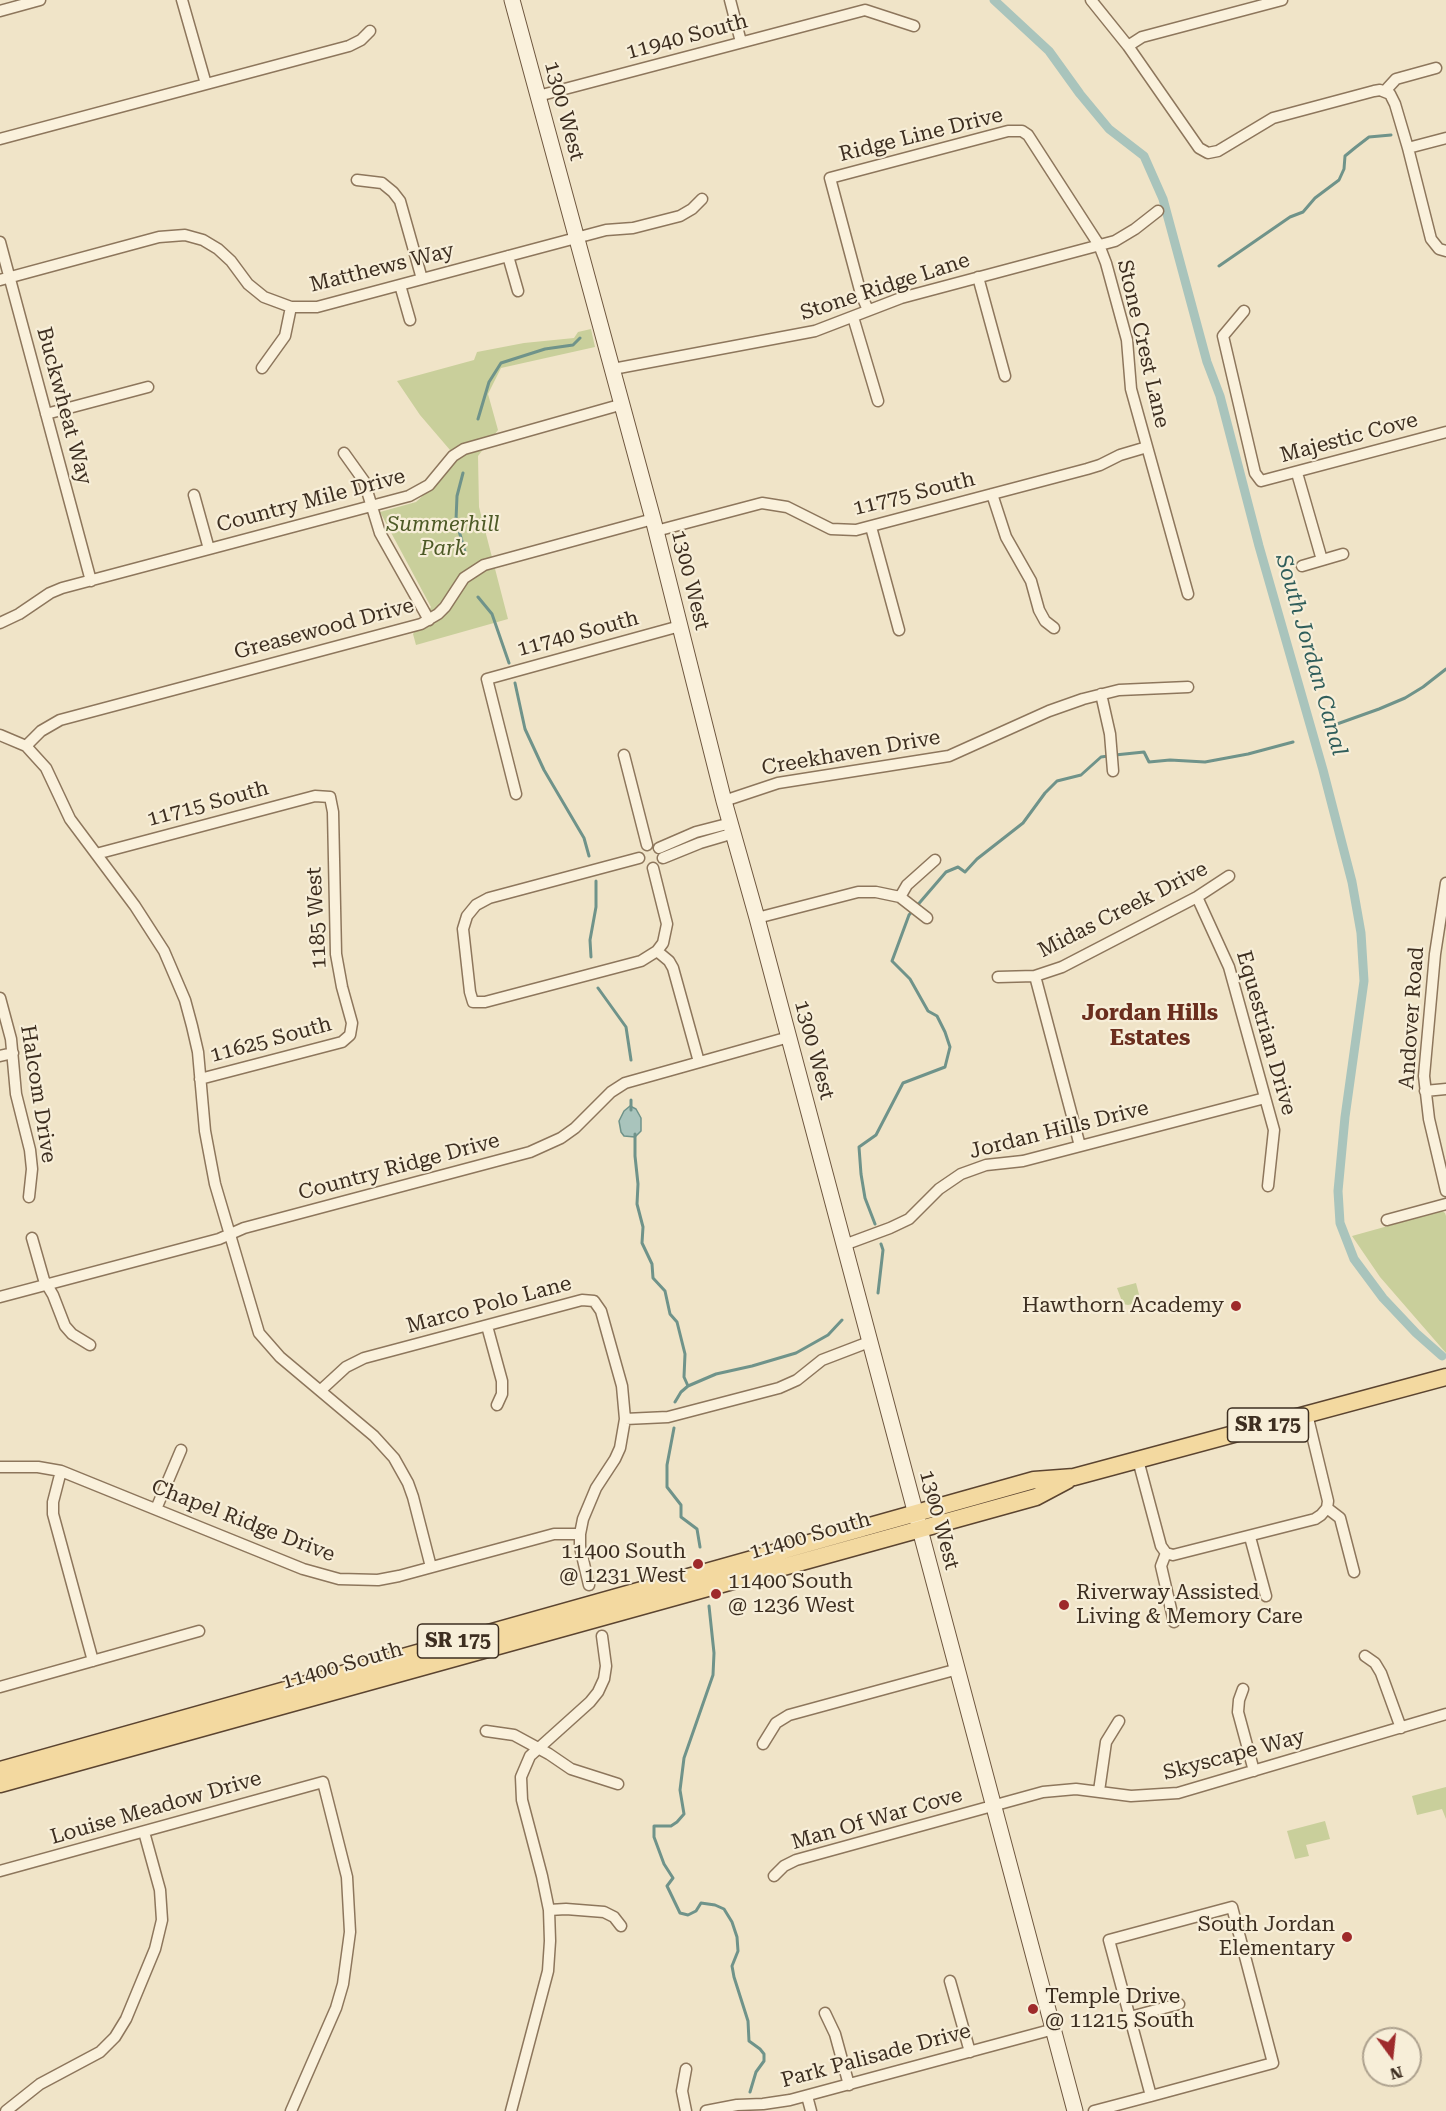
<!DOCTYPE html>
<style>
body{margin:0}
#map{position:relative;width:1446px;height:2111px;overflow:hidden;background:#f0e4c8;font-family:"Roboto Serif",serif}
canvas{display:block}
.north{position:absolute;left:1362px;top:2027px;width:60px;height:60px;box-sizing:border-box;background:#f7eed8;border:2px solid #ada18e;border-radius:50%;rotate:165deg;font-size:16px;font-weight:700;line-height:24px;text-align:center;color:#3d2e20}
.north::after{content:'';display:block;margin:auto;width:21px;height:27px;background:#9e2a2b;clip-path:polygon(50% 0,100% 100%,50% 72%,0 100%)}
</style>
<div id="map">
<canvas width="1446" height="2111"></canvas>
<div class="north">N</div>
</div>
<script>
const ctx = document.querySelector('canvas').getContext('2d');
ctx.lineJoin = 'round';
function fill(path, color) { ctx.fillStyle = color; ctx.fill(path, 'evenodd'); }
const toPath = rows => new Path2D(rows.map(r => 'M' + r).join(''));
function stroke(path, color, width, dash) { ctx.strokeStyle = color; ctx.lineWidth = width; ctx.lineCap = dash ? 'butt' : 'round'; ctx.setLineDash(dash || []); ctx.stroke(path); }
function write(font, color, halo, rows, align = 'center') {
  ctx.font = font + ' "Roboto Serif",serif'; ctx.lineWidth = 4.5; ctx.setLineDash([]); ctx.textBaseline = 'middle'; ctx.strokeStyle = halo; ctx.fillStyle = color; for (const [text, x, y, turn = 0] of rows) {
    ctx.save(); ctx.translate(x, y); ctx.rotate((+turn || 0) * Math.PI / 180); ctx.textAlign = isNaN(turn) ? turn : align; if (halo) ctx.strokeText(text, 0, 0); ctx.fillText(text, 0, 0); ctx.restore();
  }
}
fill(toPath([
 [591,329,595,347,501,368,488,394,498,430,478,456,479,507,508,619,416,645,413,634,431,607,380,512,416,502,442,478,450,450,420,415,397,381,474,360,477,352,524,343,574,338,578,332],
 [1442,1211,1445,1213,1446,1216,1446,1353,1380,1277,1352,1236],
 [1136,1283,1141,1302,1128,1305,1123,1304,1117,1288],
 [1446,1787,1446,1819,1442,1809,1417,1815,1412,1796],
 [1325,1821,1330,1839,1306,1845,1309,1856,1295,1859,1287,1831]
]), '#c9cf9b');
const water = toPath([
 [630,1106,636,1109,641,1118,641,1131,635,1137,624,1136,621,1132,619,1121,624,1111,630,1106]
]);
fill(water, '#a9c4bc');
stroke(water, '#6f938a', 1.5);
stroke(toPath([
 [1219,266,1290,217,1303,212,1315,198,1339,180,1344,169,1345,156,1356,147,1369,137,1391,135],
 [478,419,489,382,501,363,545,349,573,345,580,338],
 [463,473,457,496,456,520,465,552],
 [478,597,492,614,509,663],
 [515,683,525,729,544,770,584,838,589,856],
 [1337,724,1379,709,1405,698,1423,687,1446,669],
 [1115,755,1144,752,1149,762,1170,760,1205,762,1248,754,1293,742],
 [591,957,590,940,596,907,596,881],
 [598,988,626,1027,631,1060],
 [631,1100,631,1110],
 [635,1134,635,1156,638,1184,637,1204,643,1227,642,1243,652,1264,653,1278,665,1291,670,1314,677,1322,685,1354,684,1377,688,1386],
 [875,1224,865,1198,861,1174,859,1147,876,1135,903,1083,945,1067,950,1047,945,1032,937,1016,928,1011,910,979,892,961,909,915,946,872,958,867,965,872,977,859,1023,823,1045,793,1057,781,1081,775,1101,757,1108,756],
 [878,1293,883,1250,881,1244],
 [675,1402,681,1392,688,1386,716,1374,752,1366,796,1353,828,1335,842,1320],
 [674,1428,667,1465,667,1487,681,1505,681,1517,697,1529,700,1547],
 [709,1606,714,1653,713,1675,684,1758,680,1790,684,1814,677,1822,671,1826,654,1826,654,1837,664,1864,673,1878,667,1886,680,1913,688,1915,696,1911,701,1903,715,1905,724,1909,732,1922,737,1937,738,1951,732,1966,734,1977,748,2021,749,2041,760,2049,764,2054,764,2061,756,2072,750,2092]
]), '#6f938a', 3);
stroke(toPath([
 [994,0,1049,51,1080,94,1109,129,1144,156,1163,199,1207,362,1220,396,1259,546,1323,770,1352,882,1361,933,1364,981,1345,1117,1338,1191,1340,1223,1354,1259,1383,1298,1416,1333,1442,1356]
]), '#a9c4bc', 9);
const street = toPath([
 [182,0,206,84],
 [730,0,741,42],
 [1091,0,1128,46,1199,148,1208,153,1218,151,1273,118,1374,91,1380,90,1390,94,1395,104,1408,148,1431,239,1439,249,1446,251],
 [0,11,40,0],
 [1128,46,1142,37,1282,0],
 [1385,91,1396,79,1436,68],
 [538,96,865,10,914,26],
 [0,139,349,46,361,40,370,31],
 [1408,148,1446,138],
 [357,180,382,183,393,192,400,201,422,279],
 [0,242,91,581],
 [508,256,518,291],
 [978,277,1005,376],
 [0,280,159,237,185,235,203,240,218,249,231,261,248,284,264,297,291,307,317,307,606,230,633,228,680,216,692,209,702,199],
 [400,285,410,320],
 [868,310,861,294,830,178,1008,131,1022,131,1028,135,1099,245,1106,263,1127,340,1131,389,1188,594],
 [1244,311,1223,336,1255,473,1261,481,1446,432],
 [853,317,878,401],
 [262,368,285,336,291,307],
 [613,369,815,331,901,298,1115,241,1135,229,1158,211],
 [46,414,148,387],
 [344,453,364,481,380,533,429,620],
 [1297,473,1322,560],
 [992,494,1006,537,1031,581,1039,610,1045,621,1054,628],
 [194,495,209,549],
 [871,527,899,630],
 [656,531,762,503,787,507,831,529,856,530,1087,469,1100,465,1120,455,1147,447],
 [1302,566,1343,554],
 [0,623,19,614,50,593,62,588,409,496,429,485,453,456,464,449,623,404],
 [1101,694,1110,734,1113,771],
 [0,735,26,746,46,768,70,819,135,906,164,951,185,1000,192,1026,198,1052,205,1131,215,1184,259,1333,280,1357,374,1436,394,1458,408,1483,413,1497,431,1567],
 [26,746,41,731,60,720,421,624,438,614,445,607,464,578,484,565,653,519],
 [624,755,647,845],
 [516,794,487,679,680,626],
 [724,801,778,783,949,756,1049,711,1083,699,1119,690,1188,687],
 [659,848,696,832,731,823],
 [96,854,315,796,330,797,333,812,336,954,342,987,352,1023,350,1035,342,1042,200,1079],
 [639,858,489,898,476,905,467,916,463,929,470,992,473,1002,485,1002,641,961,657,951,663,943,667,924,653,868],
 [663,858,700,843,734,833],
 [1446,883,1435,954,1424,1076,1429,1119,1446,1191],
 [900,897,907,885,935,860],
 [1197,897,1229,967,1274,1130,1268,1186],
 [757,918,858,892,876,892,900,897,927,918],
 [657,951,669,961,673,968,699,1062],
 [1035,976,1080,1146],
 [998,977,1035,976,1062,967,1197,897,1229,876],
 [0,998,11,1039,16,1094,30,1150,32,1169,29,1197],
 [0,1056,13,1053],
 [1425,1091,1446,1089],
 [1387,1220,1446,1204],
 [32,1238,44,1280,53,1295,65,1326,72,1334,90,1345],
 [844,1245,890,1228,909,1219,939,1189,961,1174,986,1165,1023,1161,1265,1098],
 [0,1297,219,1239,244,1228,530,1152,561,1138,575,1128,611,1092,625,1083,789,1037],
 [487,1326,502,1381,502,1394,497,1405],
 [321,1390,346,1367,364,1358,582,1300,594,1301,601,1311,622,1386,625,1419,620,1448,615,1459,596,1488,583,1519,580,1534,580,1547,589,1585],
 [1307,1414,1328,1501,1327,1508],
 [625,1419,668,1417,779,1388,797,1380,822,1360,869,1342],
 [1138,1460,1161,1546,1166,1553,1173,1555,1315,1519,1321,1515,1327,1508],
 [0,1467,38,1467,61,1471,303,1569,339,1579,378,1580,399,1576,554,1534,580,1534],
 [61,1471,53,1502,53,1514,93,1661],
 [1327,1508,1340,1518,1354,1572],
 [156,1509,181,1450],
 [1250,1537,1266,1596],
 [1166,1553,1161,1566,1174,1622],
 [1365,1656,1375,1663,1381,1673,1401,1728],
 [0,1687,199,1631],
 [1243,1689,1239,1700,1238,1712,1254,1771],
 [486,1731,514,1735,549,1754,571,1769,618,1784],
 [763,1744,776,1723,789,1715,958,1669],
 [1099,1791,1106,1742,1119,1721],
 [0,1871,323,1782,347,1877,350,1932,343,1984,336,2008,291,2111],
 [774,1876,784,1866,796,1860,1043,1792,1076,1789,1131,1796,1178,1793,1446,1714],
 [549,1910,566,1909,604,1912,614,1917,621,1926],
 [950,1981,970,2052],
 [825,2013,835,2034,849,2085],
 [1130,2017,1179,2004],
 [807,2096,811,2111],
 [6,2111,40,2084,100,2052,115,2037,126,2019,155,1949,162,1920,160,1890,144,1832],
 [511,2111,548,1971,550,1941,549,1910,542,1876,522,1800,521,1777,530,1756,590,1702,598,1692,604,1679,606,1666,602,1636],
 [686,2111,682,2091,686,2069],
 [706,2111,737,2105,763,2104,790,2100,1054,2029],
 [1094,2111,1151,2096,1273,2063,1232,1907,1109,1940,1151,2096]
]);
const secondary = toPath([
 [512,0,653,519,724,801,757,918,1075,2111]
]);
const primary = toPath([
 [0,1770,1034,1480,1074,1477,1446,1377],
 [0,1784,1036,1497,1068,1480]
]);
stroke(street, '#8d765c', 13);
stroke(secondary, '#6f573f', 17);
stroke(primary, '#5b4430', 19);
stroke(street, '#faf1dc', 10);
stroke(secondary, '#faf1dc', 15);
stroke(primary, '#f3d9a0', 16);
for (const [x, y, r, color] of [
 [1236,1306,6,"#9e2a2b"],
 [698,1564,6,"#9e2a2b"],
 [716,1594,6,"#9e2a2b"],
 [1064,1605,6,"#9e2a2b"],
 [1347,1937,6,"#9e2a2b"],
 [1033,2009,6,"#9e2a2b"]
]) { const dot = new Path2D(); dot.arc(x, y, r, 0, 2 * Math.PI); ctx.fillStyle = color; ctx.fill(dot); stroke(dot, '#f7eed8', 2); }
for (const [x, y, w] of [
 [1268,1425,81],
 [458,1641,81]
]) { const box = new Path2D(); box.roundRect(x - w / 2, y - 17, w, 34, 4.5); ctx.fillStyle = '#f7eed8'; ctx.fill(box); stroke(box, '#3d2e20', 1.5); }
write('bold 20px', '#3d2e20', null, [
 ["SR 175",1268,1425],
 ["SR 175",458,1641]
]);
write('21px', '#3d2e20', '#f7eed8', [
 ["11940 South",687,37,-15],
 ["1300 West",564,111,75],
 ["Ridge Line Drive",921,135,-14],
 ["Matthews Way",382,268,-14],
 ["Stone Ridge Lane",885,287,-18],
 ["Stone Crest Lane",1143,344,77],
 ["Buckwheat Way",64,406,75],
 ["Majestic Cove",1349,438,-15],
 ["11775 South",914,494,-14],
 ["Country Mile Drive",311,501,-15],
 ["1300 West",690,580,76],
 ["Greasewood Drive",324,629,-15],
 ["11740 South",578,634,-15],
 ["Creekhaven Drive",851,753,-10],
 ["11715 South",208,804,-15],
 ["Midas Creek Drive",1123,910,-27],
 ["1185 West",317,918,-93],
 ["Andover Road",1412,1018,-86],
 ["Equestrian Drive",1266,1033,74],
 ["11625 South",271,1040,-15],
 ["1300 West",814,1050,75],
 ["Halcom Drive",38,1094,81],
 ["Jordan Hills Drive",1059,1130,-14],
 ["Country Ridge Drive",399,1167,-15],
 ["Marco Polo Lane",489,1305,-15],
 ["1300 West",939,1520,75],
 ["Chapel Ridge Drive",243,1521,21],
 ["11400 South",810,1536,-16],
 ["11400 South",342,1666,-16],
 ["Skyscape Way",1234,1755,-15],
 ["Louise Meadow Drive",156,1808,-16],
 ["Man Of War Cove",877,1819,-16],
 ["Park Palisade Drive",876,2056,-15]
]);
write('italic 21px', '#4d5a26', '#f7eed8', [
 ["Summerhill",443,525],
 ["Park",443,549]
]);
write('21px', '#3d2e20', '#f7eed8', [
 ["Hawthorn Academy",1224,1306],
 ["11400 South",686,1552],
 ["@ 1231 West",686,1576],
 ["11400 South",728,1582,"left"],
 ["@ 1236 West",728,1606,"left"],
 ["Riverway Assisted",1076,1593,"left"],
 ["Living & Memory Care",1076,1617,"left"],
 ["South Jordan",1335,1925],
 ["Elementary",1335,1949],
 ["Temple Drive",1045,1997,"left"],
 ["@ 11215 South",1045,2021,"left"]
], 'right');
write('italic 22px', '#2f5d5a', '#f7eed8', [
 ["South Jordan Canal",1311,655,74]
]);
write('bold 22px', '#6b2e1e', '#f7eed8', [
 ["Jordan Hills",1150,1014],
 ["Estates",1150,1039]
]);
</script>
